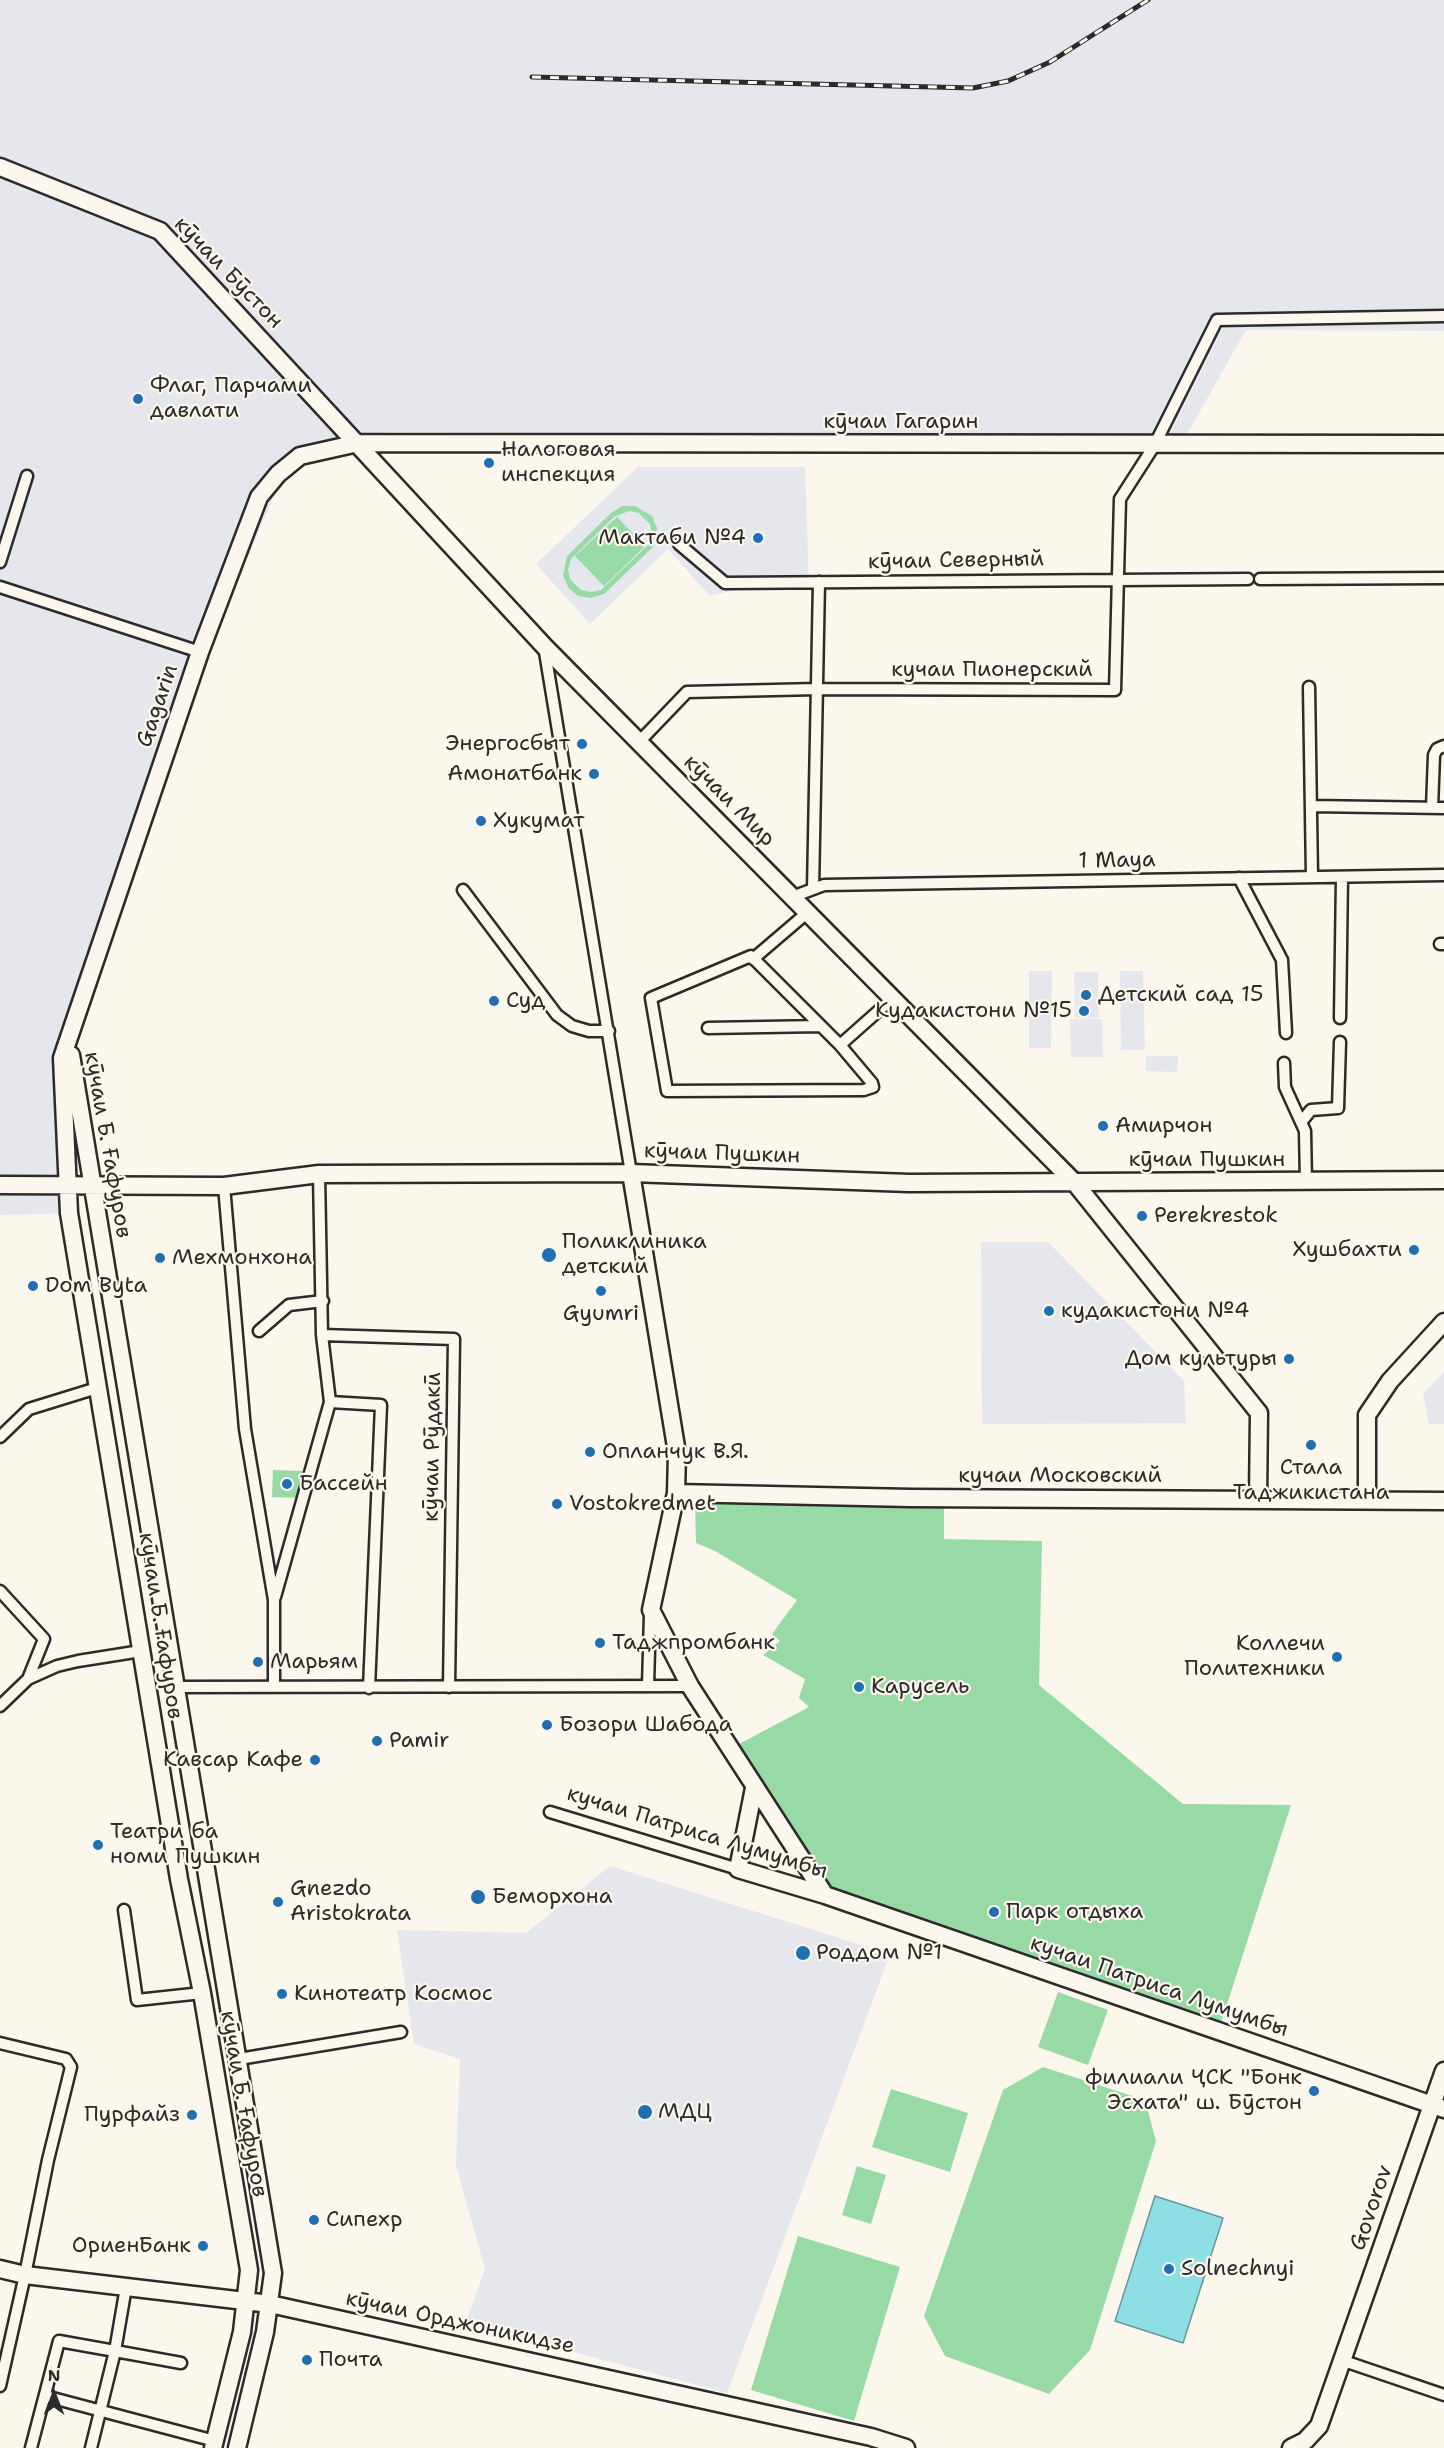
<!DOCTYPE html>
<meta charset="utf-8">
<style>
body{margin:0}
#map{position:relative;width:1444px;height:2448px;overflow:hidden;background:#fbf7ec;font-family:"Shantell Sans",sans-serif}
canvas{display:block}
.north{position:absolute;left:24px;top:2364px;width:60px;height:60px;-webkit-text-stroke:4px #fbf7ec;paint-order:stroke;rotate:0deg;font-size:16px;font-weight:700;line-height:24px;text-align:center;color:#2b2b2b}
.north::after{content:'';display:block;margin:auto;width:21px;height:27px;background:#2b2b2b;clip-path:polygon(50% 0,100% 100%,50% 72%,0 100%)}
</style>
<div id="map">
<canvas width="1444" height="2448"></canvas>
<div class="north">N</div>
</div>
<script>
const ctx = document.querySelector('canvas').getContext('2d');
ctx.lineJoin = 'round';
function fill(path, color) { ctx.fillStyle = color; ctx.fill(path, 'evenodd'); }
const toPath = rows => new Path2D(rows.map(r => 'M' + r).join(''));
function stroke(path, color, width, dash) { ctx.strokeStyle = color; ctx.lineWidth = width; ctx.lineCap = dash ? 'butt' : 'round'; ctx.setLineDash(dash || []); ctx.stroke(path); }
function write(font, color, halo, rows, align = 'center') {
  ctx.font = font + ' "Shantell Sans",sans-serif'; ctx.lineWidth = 4.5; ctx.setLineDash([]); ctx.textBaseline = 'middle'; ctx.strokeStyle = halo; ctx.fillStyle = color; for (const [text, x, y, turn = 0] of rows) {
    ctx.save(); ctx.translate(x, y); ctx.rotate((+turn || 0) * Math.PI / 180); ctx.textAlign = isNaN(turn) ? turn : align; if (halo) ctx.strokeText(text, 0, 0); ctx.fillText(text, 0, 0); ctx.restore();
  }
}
fill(toPath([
 [0,0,1444,0,1444,331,1246,330,1186,436,390,432,311,446,277,489,221,619,78,1020,63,1076,74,1213,0,1215],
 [638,467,805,467,809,587,739,589,710,596,668,549,590,624,536,564],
 [1029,971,1052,971,1051,1048,1029,1048],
 [1120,971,1143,971,1145,1050,1121,1050],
 [1074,972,1098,972,1099,1018,1075,1018],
 [1070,1019,1102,1019,1103,1057,1071,1057],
 [1146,1056,1178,1056,1177,1072,1146,1071],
 [981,1242,1048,1242,1184,1381,1186,1423,982,1424],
 [1444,1372,1444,1424,1429,1424,1423,1394],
 [610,1866,890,1954,727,2393,466,2323,485,2269,456,2165,460,2059,414,2044,397,1930,526,1933]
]), '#e6e6ed');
fill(toPath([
 [622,506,635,506,652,516,657,528,653,547,604,594,591,598,578,596,568,587,563,575,567,556,611,513],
 [629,511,639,513,650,524,652,534,649,544,601,590,591,592,581,590,570,579,568,569,571,559,614,517],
 [617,517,645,546,604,586,575,556],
 [273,1470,302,1471,301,1498,272,1497],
 [695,1503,944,1505,944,1539,1042,1541,1039,1685,1183,1804,1291,1805,1221,2023,840,1900,739,1744,809,1707,799,1698,805,1679,763,1655,780,1641,772,1634,797,1600,715,1551,696,1543],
 [1058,1992,1108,2010,1088,2065,1038,2047],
 [1043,2067,1145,2100,1156,2141,1090,2350,1049,2394,945,2356,924,2316,1003,2090],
 [891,2089,968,2113,950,2172,872,2147],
 [857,2166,886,2175,871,2224,842,2215],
 [798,2236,900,2267,854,2421,751,2390]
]), '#98daa5');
const water = toPath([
 [1155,2196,1223,2218,1183,2343,1115,2321,1155,2196]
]);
fill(water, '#8ddfe5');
stroke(water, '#66979b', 1.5);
const street = toPath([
 [679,544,725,583,1248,579],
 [0,562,27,476],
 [1260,579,1444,578],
 [0,587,200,652],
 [544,646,631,1173],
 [1309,687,1312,877],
 [639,742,687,692,817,689,1115,690,1120,499,1154,446,1217,320,1444,316],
 [1311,806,1444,808],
 [1432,808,1434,755,1437,749,1444,746],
 [1239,878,1282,960,1286,1033],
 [813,889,819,582],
 [463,890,557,1015,572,1026,589,1031,609,1031],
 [792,897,824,885,1444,875],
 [1440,944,1444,944],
 [753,959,808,912],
 [1340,1018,1342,877],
 [708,1028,820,1026],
 [840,1045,751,956,651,998,667,1091,864,1090,873,1087,872,1083,840,1045,893,998],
 [1284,1063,1285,1087,1305,1131,1306,1182],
 [1302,1121,1311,1110,1338,1108,1340,1042],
 [224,1186,245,1429,274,1600,274,1687],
 [259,1331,289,1305,323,1301],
 [322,1335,454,1339,449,1687],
 [330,1402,381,1405,369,1688],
 [0,1437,29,1409,97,1388],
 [0,1591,44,1639,28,1679,57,1666,78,1661,141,1651],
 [275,1597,330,1402,322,1335,319,1174],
 [648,1686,650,1614],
 [175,1687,690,1686],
 [0,1706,28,1679],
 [550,1812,738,1869],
 [124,1910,137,2000,202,1993],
 [0,2043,66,2059,71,2067,48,2160,25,2275,0,2386],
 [239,2059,401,2032],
 [1344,2361,1444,2395],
 [45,2396,215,2441],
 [31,2448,59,2341,115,2351,126,2287],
 [91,2448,115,2351,181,2363]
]);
const secondary = toPath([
 [0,167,160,231,544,646,1075,1183,1259,1413,1258,1499],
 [71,1055,273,2273,265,2332,237,2448],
 [631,1173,677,1453,676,1493,651,1610,690,1686,825,1895],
 [0,1185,224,1186,319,1174,631,1173,909,1183,1444,1180],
 [676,1493,911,1498,1444,1501],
 [1367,1500,1367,1415,1390,1381,1444,1322],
 [754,1788,738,1869,825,1895,1444,2109],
 [0,2269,25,2275,270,2304,871,2437,906,2448],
 [213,2448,242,2332,249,2270,202,1993,179,1879,69,1213,62,1058,200,652,259,497,278,474,300,456,358,443,1444,444],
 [1291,2448,1305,2441,1319,2426,1444,2071]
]);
stroke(street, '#2b2b2b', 15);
stroke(secondary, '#2b2b2b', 21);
stroke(street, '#fbf7ec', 10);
stroke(secondary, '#fbf7ec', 16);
const rail = toPath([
 [532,77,973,88,1008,81,1050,62,1148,0]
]);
stroke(rail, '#2b2b2b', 5);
stroke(rail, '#fbf7ec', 3, [9]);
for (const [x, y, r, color] of [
 [138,399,6,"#1f6fb2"],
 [489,463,6,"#1f6fb2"],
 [758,538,6,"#1f6fb2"],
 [582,744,6,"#1f6fb2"],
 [594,774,6,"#1f6fb2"],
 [481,821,6,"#1f6fb2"],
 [1086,995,6,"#1f6fb2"],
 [494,1001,6,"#1f6fb2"],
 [1084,1011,6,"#1f6fb2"],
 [1103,1126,6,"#1f6fb2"],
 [1142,1216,6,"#1f6fb2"],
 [1414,1250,6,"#1f6fb2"],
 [549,1255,8,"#1f6fb2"],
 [160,1258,6,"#1f6fb2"],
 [33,1286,6,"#1f6fb2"],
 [601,1291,6,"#1f6fb2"],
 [1049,1311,6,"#1f6fb2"],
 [1289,1359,6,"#1f6fb2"],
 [1311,1445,6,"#1f6fb2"],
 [590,1452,6,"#1f6fb2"],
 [287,1484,6,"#1f6fb2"],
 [557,1504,6,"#1f6fb2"],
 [600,1643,6,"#1f6fb2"],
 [1337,1657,6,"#1f6fb2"],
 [258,1662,6,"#1f6fb2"],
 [859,1687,6,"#1f6fb2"],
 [547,1725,6,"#1f6fb2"],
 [377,1741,6,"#1f6fb2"],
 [315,1760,6,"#1f6fb2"],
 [98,1845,6,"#1f6fb2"],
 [478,1897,8,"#1f6fb2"],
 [278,1902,6,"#1f6fb2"],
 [994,1912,6,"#1f6fb2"],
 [803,1953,8,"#1f6fb2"],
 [282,1994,6,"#1f6fb2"],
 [1314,2091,6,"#1f6fb2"],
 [645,2112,8,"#1f6fb2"],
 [192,2115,6,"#1f6fb2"],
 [314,2220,6,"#1f6fb2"],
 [203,2246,6,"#1f6fb2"],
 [1169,2269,6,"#1f6fb2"],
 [307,2360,6,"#1f6fb2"]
]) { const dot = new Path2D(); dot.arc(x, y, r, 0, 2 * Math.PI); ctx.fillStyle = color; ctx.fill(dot); stroke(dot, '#fbf7ec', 2); }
write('22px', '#2b2b2b', '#fbf7ec', [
 ["кӯчаи Бӯстон",228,273,46],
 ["кӯчаи Гагарин",901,422],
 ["кӯчаи Северный",956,561,-1],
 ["кучаи Пионерский",992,670],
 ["Gagarin",158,706,-71],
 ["кӯчаи Мир",729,801,45],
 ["1 Maya",1117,861,-1],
 ["кӯчаи Б. Ғафуров",107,1145,80],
 ["кӯчаи Пушкин",722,1154,2],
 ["кӯчаи Пушкин",1207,1160],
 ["кӯчаи Рӯдакӣ",433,1447,-89],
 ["кучаи Московский",1060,1476],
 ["кӯчаи Б. Ғафуров",160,1626,81],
 ["кучаи Патриса Лумумбы",697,1833,17],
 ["кучаи Патриса Лумумбы",1159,1987,19],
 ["кӯчаи Б. Ғафуров",243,2104,80],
 ["Govorov",1372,2208,-71],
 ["кӯчаи Орджоникидзе",460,2323,12]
]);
write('22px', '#2b2b2b', '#fbf7ec', [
 ["Флаг, Парчами",150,386],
 ["давлати",150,411],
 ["Налоговая",501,450],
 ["инспекция",501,475],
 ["Мактаби №4",746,538,"right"],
 ["Энергосбыт",570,744,"right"],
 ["Амонатбанк",582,774,"right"],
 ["Хукумат",493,821],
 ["Детский сад 15",1098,995],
 ["Суд",506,1001],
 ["Кудакистони №15",1072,1011,"right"],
 ["Амирчон",1115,1126],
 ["Perekrestok",1154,1216],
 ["Поликлиника",562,1242],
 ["детский",562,1267],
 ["Хушбахти",1402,1250,"right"],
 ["Мехмонхона",172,1258],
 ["Dom Byta",45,1286],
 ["кудакистони №4",1061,1311],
 ["Gyumri",601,1314,"center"],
 ["Дом культуры",1277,1359,"right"],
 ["Опланчук В.Я.",602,1452],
 ["Стала",1311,1468,"center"],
 ["Таджикистана",1311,1493,"center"],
 ["Бассейн",299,1484],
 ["Vostokredmet",569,1504],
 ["Таджпромбанк",612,1643],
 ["Коллечи",1325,1644,"right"],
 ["Политехники",1325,1669,"right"],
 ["Марьям",270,1662],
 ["Карусель",871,1687],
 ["Бозори Шабода",559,1725],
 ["Pamir",389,1741],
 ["Кавсар Кафе",303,1760,"right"],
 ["Театри ба",110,1832],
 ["номи Пушкин",110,1857],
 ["Gnezdo",290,1889],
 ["Aristokrata",290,1914],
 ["Беморхона",492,1897],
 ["Парк отдыха",1006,1912],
 ["Роддом №1",816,1953],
 ["Кинотеатр Космос",294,1994],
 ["филиали ҶСК \"Бонк",1302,2078,"right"],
 ["Эсхата\" ш. Бӯстон",1302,2103,"right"],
 ["МДЦ",658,2112],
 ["Пурфайз",180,2115,"right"],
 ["Сипехр",326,2220],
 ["ОриенБанк",191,2246,"right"],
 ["Solnechnyi",1181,2269],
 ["Почта",319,2360]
], 'left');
</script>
